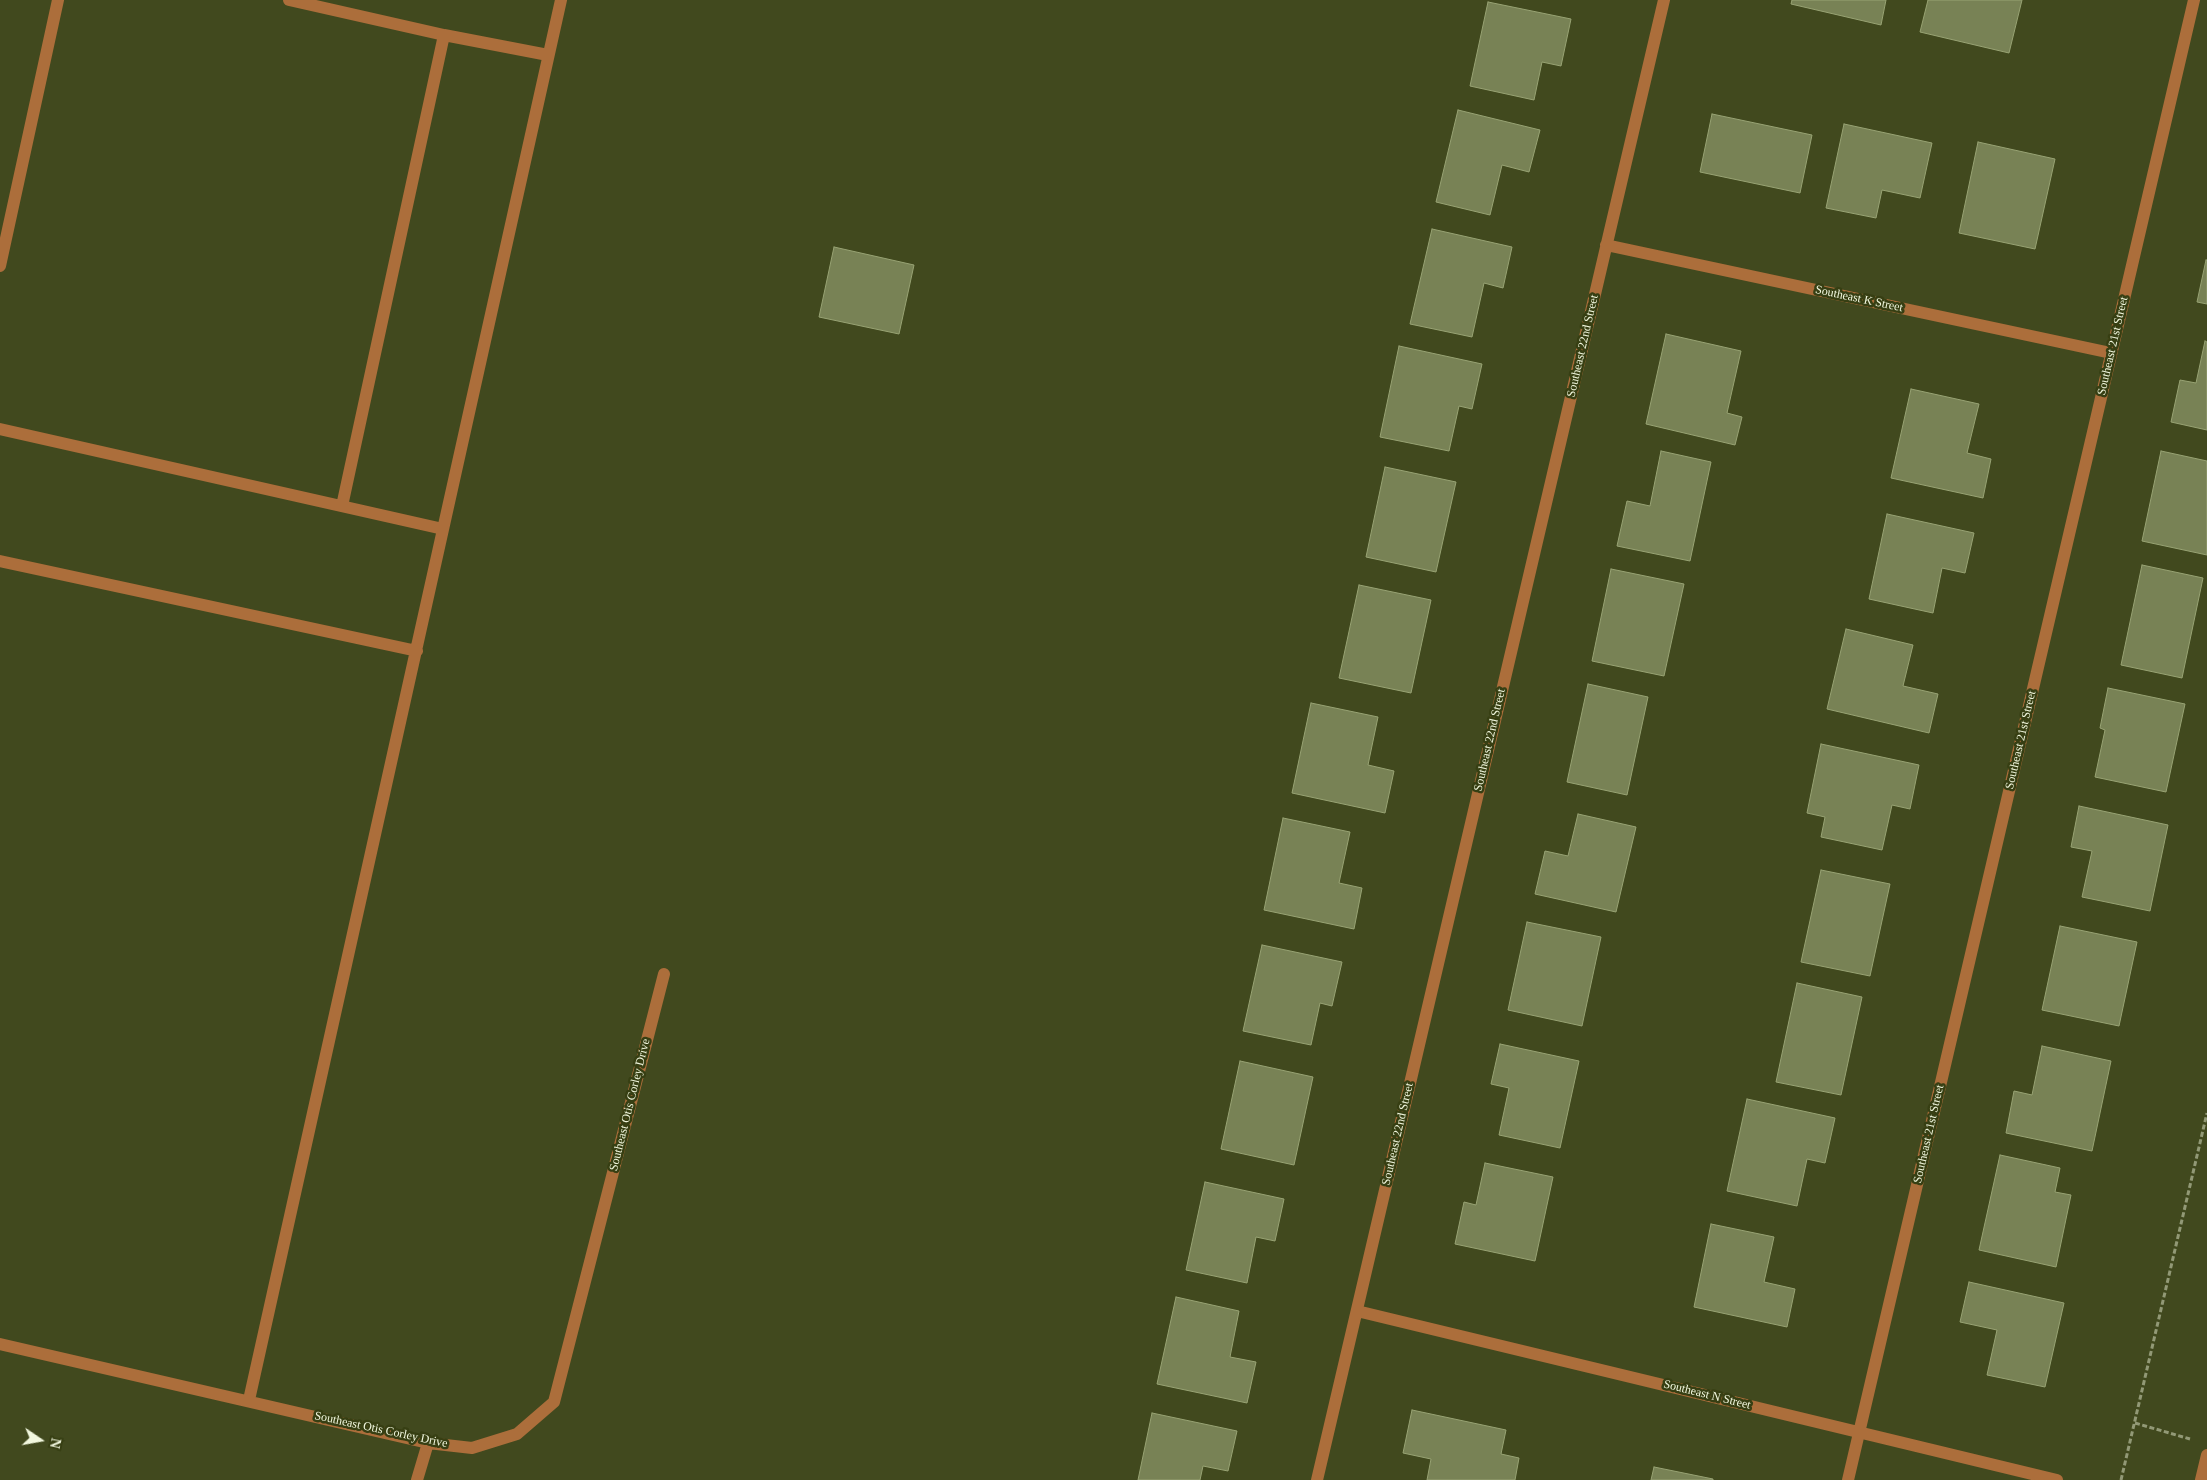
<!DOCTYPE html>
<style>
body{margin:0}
#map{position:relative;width:2207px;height:1480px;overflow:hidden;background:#41491e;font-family:Georgia,serif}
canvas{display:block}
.north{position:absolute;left:15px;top:1415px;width:50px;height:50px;-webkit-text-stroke:4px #373f13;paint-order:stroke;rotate:102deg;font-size:14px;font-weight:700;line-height:20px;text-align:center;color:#f1f7de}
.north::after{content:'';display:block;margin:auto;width:18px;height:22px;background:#f1f7de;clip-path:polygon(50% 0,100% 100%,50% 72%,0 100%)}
</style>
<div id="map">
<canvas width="2207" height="1480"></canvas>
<div class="north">N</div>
</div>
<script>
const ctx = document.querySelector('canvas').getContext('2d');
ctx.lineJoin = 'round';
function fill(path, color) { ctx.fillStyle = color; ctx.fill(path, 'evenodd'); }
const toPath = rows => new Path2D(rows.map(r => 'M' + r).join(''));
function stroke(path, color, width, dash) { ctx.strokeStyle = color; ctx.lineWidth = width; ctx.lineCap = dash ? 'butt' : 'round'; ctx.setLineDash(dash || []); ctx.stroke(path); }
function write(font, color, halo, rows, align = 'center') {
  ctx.font = font + ' Georgia,serif'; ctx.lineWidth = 5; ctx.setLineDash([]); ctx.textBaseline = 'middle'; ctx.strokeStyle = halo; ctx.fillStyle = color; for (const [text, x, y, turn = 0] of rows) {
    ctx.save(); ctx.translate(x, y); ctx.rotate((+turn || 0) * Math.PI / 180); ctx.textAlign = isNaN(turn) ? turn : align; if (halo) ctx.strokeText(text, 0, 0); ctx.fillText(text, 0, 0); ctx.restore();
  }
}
const building = toPath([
 [1792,0,1886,0,1881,25,1791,4,1792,0],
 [1928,0,2022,0,2009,53,1920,32,1928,0],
 [1488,2,1571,19,1561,66,1542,62,1534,100,1470,86,1488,2],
 [1458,110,1540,130,1529,172,1502,165,1490,215,1436,202,1458,110],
 [1712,114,1812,135,1800,193,1700,172,1712,114],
 [1844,124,1932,143,1920,198,1882,190,1876,218,1826,208,1844,124],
 [1978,142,2055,159,2035,249,1959,233,1978,142],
 [1432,229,1512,247,1503,288,1484,283,1472,337,1410,324,1432,229],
 [834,247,914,265,899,334,819,317,834,247],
 [2206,260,2207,260,2207,304,2197,302,2206,260],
 [1666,334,1741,351,1727,413,1742,417,1735,445,1646,424,1666,334],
 [2205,341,2207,342,2207,430,2171,422,2180,380,2196,383,2205,341],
 [1399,346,1482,364,1472,409,1459,406,1449,451,1380,437,1399,346],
 [1911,389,1979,404,1967,453,1991,459,1983,498,1891,478,1911,389],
 [1661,451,1711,462,1690,561,1617,546,1627,501,1650,506,1661,451],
 [2161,451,2207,461,2207,555,2142,541,2161,451],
 [1385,467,1456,482,1436,572,1366,557,1385,467],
 [1887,514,1974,533,1965,573,1942,568,1933,613,1869,599,1887,514],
 [2142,565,2203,578,2182,678,2121,665,2142,565],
 [1611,569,1684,584,1664,676,1592,661,1611,569],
 [1359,585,1431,600,1411,693,1339,678,1359,585],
 [1846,629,1913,645,1903,686,1938,694,1929,733,1827,709,1846,629],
 [1588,684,1648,697,1627,795,1567,782,1588,684],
 [2108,688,2185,704,2166,792,2095,777,2105,730,2100,728,2108,688],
 [1311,703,1378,717,1368,765,1394,771,1385,813,1292,793,1311,703],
 [1821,744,1919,765,1910,809,1892,805,1882,850,1821,837,1825,817,1807,813,1821,744],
 [2079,806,2168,825,2150,911,2082,897,2092,851,2071,847,2079,806],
 [1578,814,1636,827,1616,912,1535,894,1545,851,1568,856,1578,814],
 [1283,818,1350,832,1339,883,1362,888,1354,929,1264,910,1283,818],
 [1821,870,1890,884,1870,976,1801,962,1821,870],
 [1527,922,1601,937,1582,1026,1508,1010,1527,922],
 [2060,926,2137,942,2119,1026,2042,1010,2060,926],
 [1262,945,1342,962,1332,1006,1320,1003,1311,1045,1243,1031,1262,945],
 [1797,983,1862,997,1841,1095,1776,1082,1797,983],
 [1500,1044,1579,1061,1560,1148,1499,1135,1509,1088,1491,1084,1500,1044],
 [2042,1046,2111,1061,2092,1151,2006,1133,2014,1091,2032,1095,2042,1046],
 [1240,1061,1313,1077,1294,1165,1221,1149,1240,1061],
 [1747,1099,1835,1118,1825,1163,1807,1159,1797,1206,1727,1191,1747,1099],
 [2000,1155,2060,1168,2055,1192,2071,1195,2056,1267,1979,1250,2000,1155],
 [1485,1163,1553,1177,1535,1261,1455,1244,1464,1202,1476,1205,1485,1163],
 [1205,1182,1284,1199,1275,1241,1256,1237,1247,1283,1186,1270,1205,1182],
 [1711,1224,1774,1237,1764,1282,1795,1289,1787,1327,1694,1307,1711,1224],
 [1969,1282,2064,1303,2045,1387,1987,1375,1997,1330,1960,1322,1969,1282],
 [1176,1297,1239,1311,1230,1357,1256,1362,1247,1403,1157,1384,1176,1297],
 [1412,1410,1506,1430,1501,1454,1519,1458,1515,1480,1427,1480,1431,1459,1403,1453,1412,1410],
 [1152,1413,1237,1431,1228,1471,1203,1466,1200,1480,1138,1480,1152,1413],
 [1654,1467,1713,1479,1713,1480,1651,1480,1654,1467]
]);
fill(building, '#788255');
stroke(building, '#98a374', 1);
stroke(toPath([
 [2135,1423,2190,1439],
 [2121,1480,2207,1113]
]), '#929976', 3, [5, 2.5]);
stroke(toPath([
 [289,0,444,35,548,55],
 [1606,245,2111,353],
 [0,266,58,0],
 [0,429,443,529],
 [342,506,444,35],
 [0,561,417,651],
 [1357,1311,2057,1480],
 [0,1344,428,1443,472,1448,517,1434,554,1402,664,974],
 [249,1400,561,0],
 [417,1480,428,1443],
 [1317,1480,1664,0],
 [1848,1480,2194,0],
 [2201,1480,2207,1455]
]), '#ac6e3b', 12);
write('12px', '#f1f7de', '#373f13', [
 ["Southeast K Street",1859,299,12],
 ["Southeast 22nd Street",1583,346,-77],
 ["Southeast 21st Street",2113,346,-77],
 ["Southeast 22nd Street",1490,740,-77],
 ["Southeast 21st Street",2021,740,-77],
 ["Southeast Otis Corley Drive",630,1105,-76],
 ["Southeast 22nd Street",1398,1134,-77],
 ["Southeast 21st Street",1929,1134,-77],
 ["Southeast N Street",1707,1395,14],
 ["Southeast Otis Corley Drive",381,1430,12]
]);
</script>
